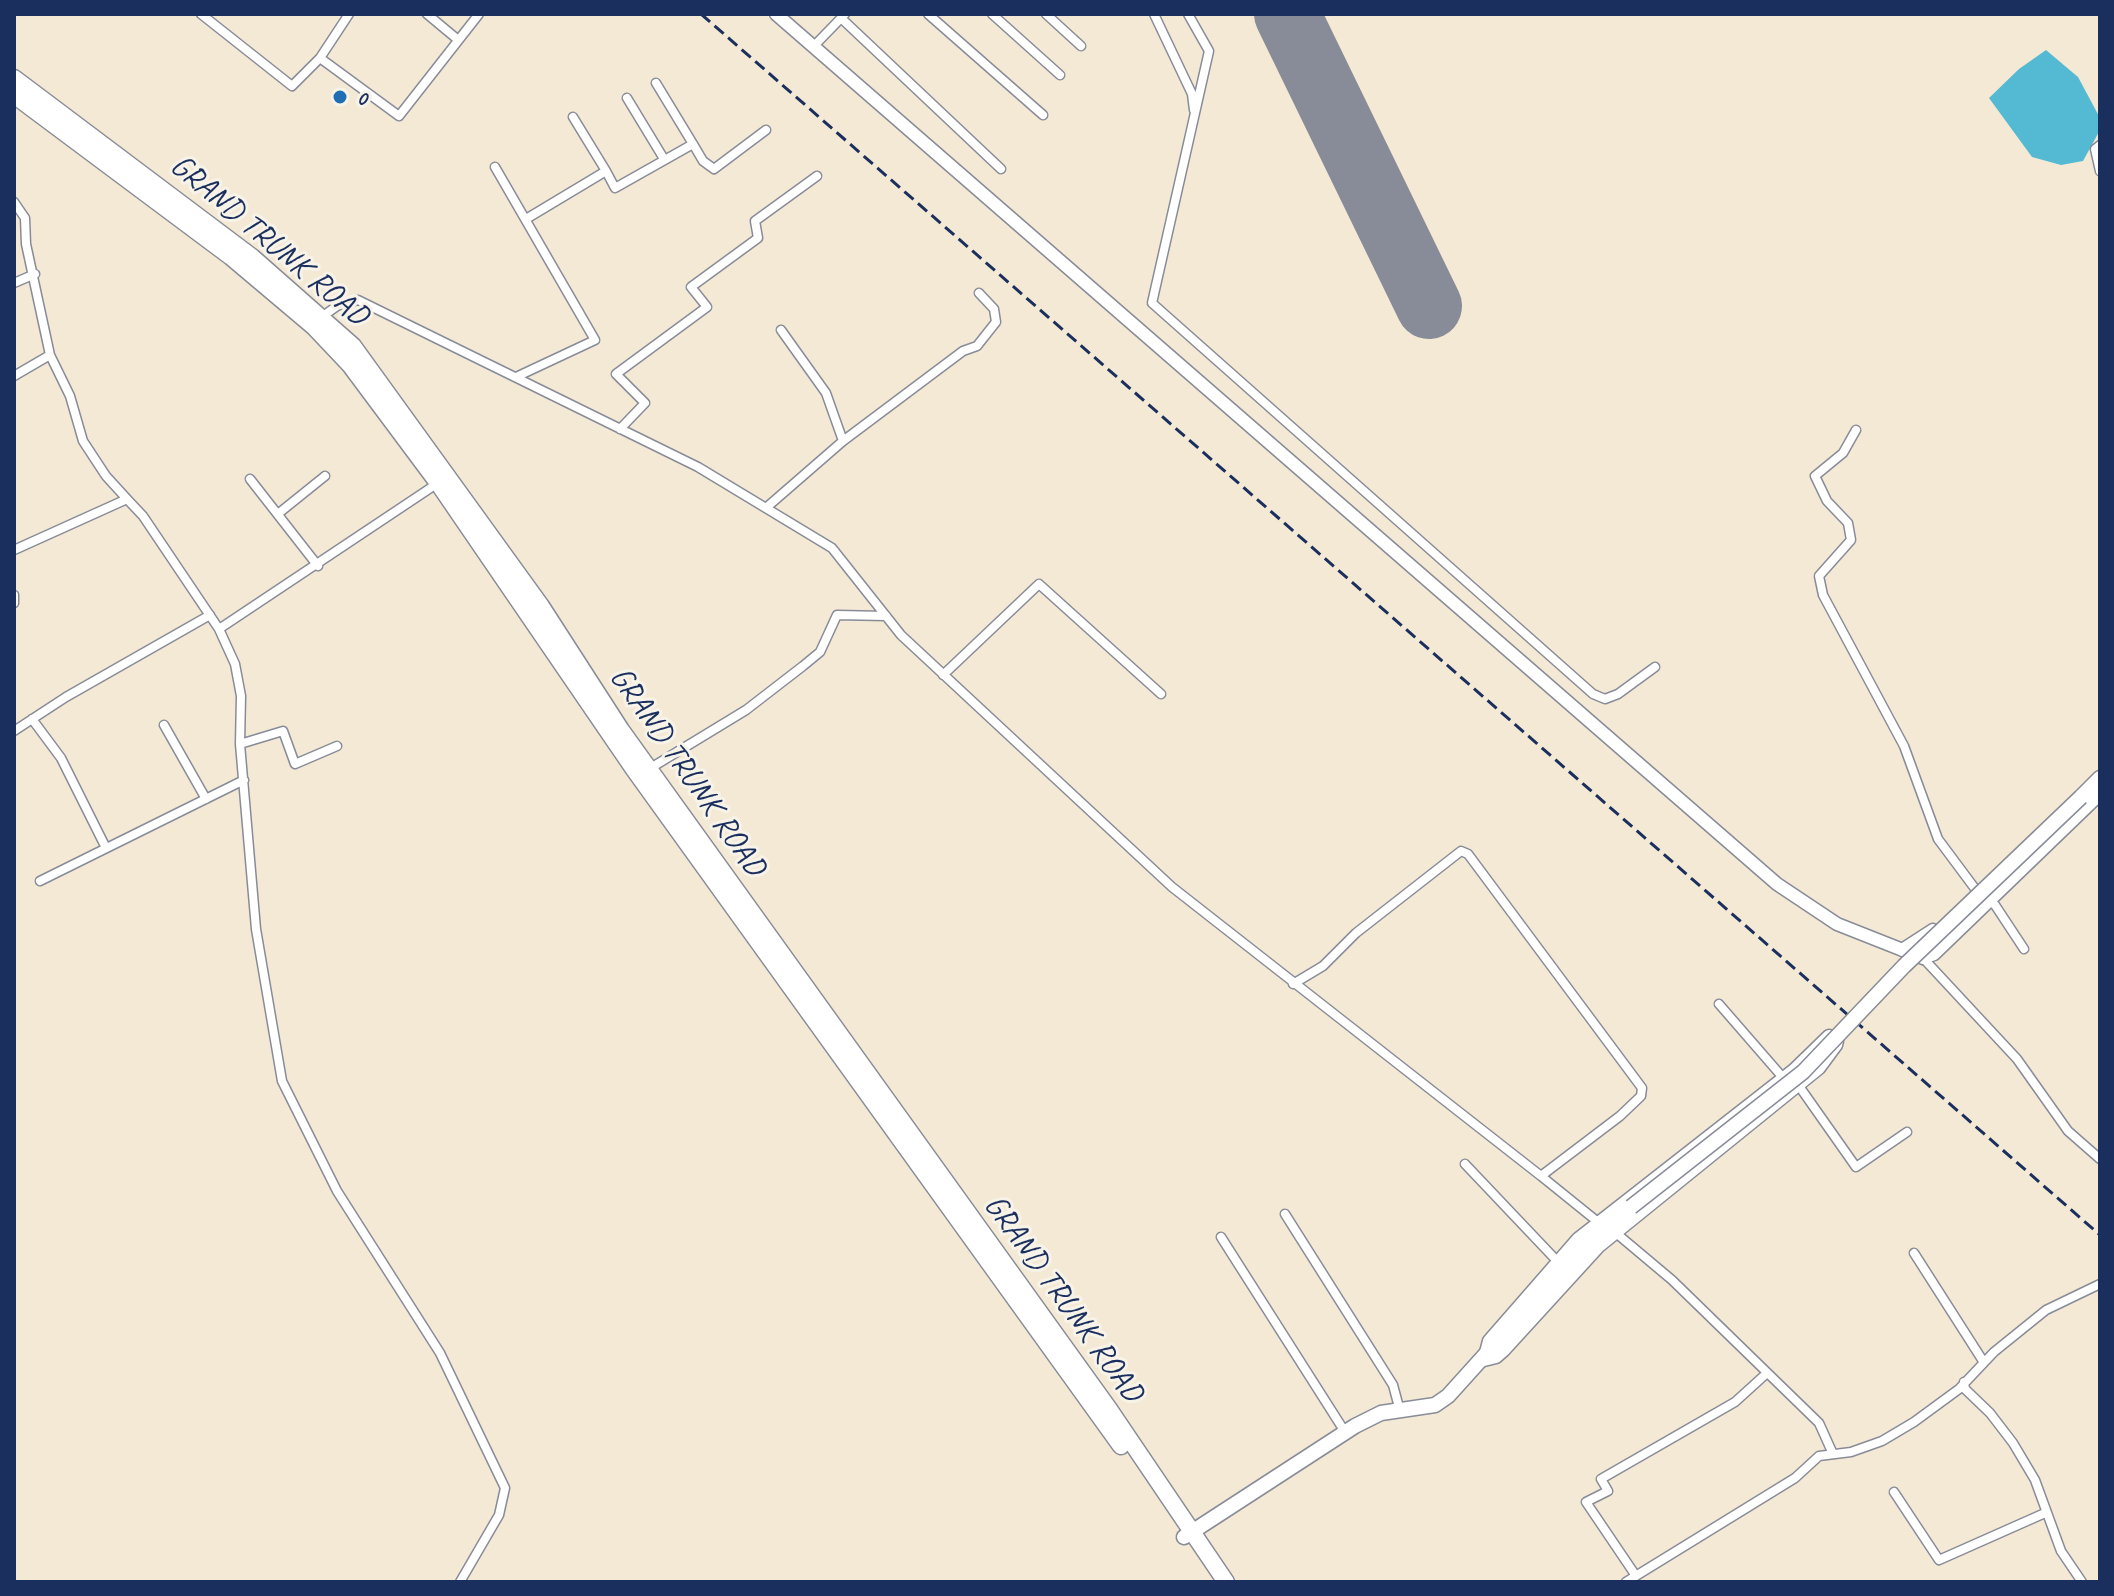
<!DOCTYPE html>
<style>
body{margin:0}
#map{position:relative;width:2114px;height:1596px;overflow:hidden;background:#f4e9d4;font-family:Caveat,sans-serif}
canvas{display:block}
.frame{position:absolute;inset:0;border:16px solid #1b2f5e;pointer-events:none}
</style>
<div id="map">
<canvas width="2114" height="1596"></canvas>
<div class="frame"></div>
</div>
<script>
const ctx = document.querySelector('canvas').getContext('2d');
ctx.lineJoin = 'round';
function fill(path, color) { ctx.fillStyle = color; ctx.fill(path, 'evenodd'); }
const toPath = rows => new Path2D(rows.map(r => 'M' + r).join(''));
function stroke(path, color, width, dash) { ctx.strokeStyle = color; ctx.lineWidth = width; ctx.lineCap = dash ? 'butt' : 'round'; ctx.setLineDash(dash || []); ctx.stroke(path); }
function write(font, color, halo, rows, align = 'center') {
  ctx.font = font + ' Caveat,sans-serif'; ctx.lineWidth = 6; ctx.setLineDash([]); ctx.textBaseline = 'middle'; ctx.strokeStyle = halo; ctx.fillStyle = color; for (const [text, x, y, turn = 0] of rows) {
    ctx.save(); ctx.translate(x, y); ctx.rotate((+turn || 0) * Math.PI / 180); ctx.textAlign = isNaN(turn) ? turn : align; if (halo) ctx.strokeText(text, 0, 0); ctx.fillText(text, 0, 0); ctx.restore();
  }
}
fill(toPath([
 [2046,50,2078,77,2100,118,2100,130,2083,161,2061,165,2032,157,1989,98,2019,69]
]), '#54b9d2');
stroke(toPath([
 [1288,15,1290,14]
]), '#888c99', 26);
stroke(toPath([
 [1287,14,1429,306]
]), '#888c99', 66);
const street = toPath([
 [201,14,292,86,320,58,349,14],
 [427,14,457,39],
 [928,14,1043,115],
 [992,14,1060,75],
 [1046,14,1081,46],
 [1154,14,1192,94,1194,110],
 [1188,14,1209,51,1152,303,1593,694,1605,699,1618,694,1655,667],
 [841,18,1001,169],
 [813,47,845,14],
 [320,58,399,116,479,14],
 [627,98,664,159],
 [693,144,703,161,714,169,766,130],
 [2100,145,2095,149,2100,171],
 [495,167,595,340,516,377],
 [606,171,615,188,693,144,656,83],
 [14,202,25,218,26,244,50,355,70,396,83,441,106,476,127,499],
 [526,219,606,171,573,117],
 [14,283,35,274],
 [323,316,337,306,358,300,698,467,832,548,901,635,1172,887,1541,1176],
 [14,376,50,355],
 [620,429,645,403,616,374,707,307,691,287,758,238,755,221,817,176],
 [1856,430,1843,453,1815,476,1827,501,1848,523,1851,540,1819,576,1823,595,1904,746,1938,839,1976,890,1995,905,2024,949],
 [843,441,963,351,977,346,996,322,994,309,979,293],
 [250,479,318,566],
 [767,507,843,441,826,393,781,330],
 [279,513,325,476],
 [14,550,127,499,143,516,219,629,235,664,241,696,240,744,256,929,282,1081,337,1191,440,1353,505,1488,499,1515,460,1582],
 [14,595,14,603],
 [219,629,438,483],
 [943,675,1039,584,1161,694],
 [32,719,61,758,106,848],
 [164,725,206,799],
 [14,731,66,697,210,615],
 [240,744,283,731,295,764,337,746],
 [649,769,746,710,803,666,820,652,837,615,886,616],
 [40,881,244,780],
 [1923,958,2017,1059,2068,1131,2100,1159],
 [1293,984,1323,966,1356,933,1461,851,1468,854,1642,1088,1641,1096,1620,1116,1541,1176,1598,1222],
 [1719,1004,1785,1080],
 [1799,1086,1856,1167,1907,1132],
 [1465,1164,1558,1262],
 [1285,1214,1393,1385,1400,1411],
 [1616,1233,1672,1280,1819,1423,1833,1454],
 [1221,1237,1345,1432],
 [1914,1253,1983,1361],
 [1964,1382,1965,1389,1990,1413,2013,1443,2035,1480,2061,1551,2082,1582],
 [1894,1492,1939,1560,2045,1513],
 [1636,1576,1586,1502,1608,1491,1601,1479,1735,1402,1767,1373],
 [1626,1582,1795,1478,1819,1456,1851,1452,1882,1441,1914,1422,1959,1389,1994,1352,2046,1310,2100,1284]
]);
const secondary = toPath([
 [776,14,1777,884,1837,924,1923,958,1934,954,2100,794],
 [1902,950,1933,930],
 [1829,1036,1837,1041,1836,1045,1819,1068,1599,1246,1504,1350,1496,1357,1484,1360,1489,1341,1578,1239,1794,1070,1829,1036]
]);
const primary = toPath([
 [2081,797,2100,778],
 [1184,1537,1355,1426,1381,1413,1435,1405,1448,1396,1577,1253,1631,1207]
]);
const highway = toPath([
 [14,78,252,257,353,346,541,606,621,730,1109,1409,1226,1582],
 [14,95,231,257,314,327,350,365,438,483,633,768,1121,1446]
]);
stroke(street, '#888c99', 11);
stroke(secondary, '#888c99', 15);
stroke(primary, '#888c99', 17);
stroke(highway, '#888c99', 19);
stroke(street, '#fff', 8);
stroke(secondary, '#fff', 12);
stroke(primary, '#fff', 14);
stroke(highway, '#fff', 16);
stroke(toPath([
 [701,14,2100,1235]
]), '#1b2f5e', 3, [12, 6]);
const primaryBridge = toPath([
 [1631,1207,1803,1072,1904,966,2081,797]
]);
stroke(primaryBridge, '#888c99', 17, []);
stroke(primaryBridge, '#fff', 14);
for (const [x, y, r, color] of [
 [340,97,8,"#1f6fb2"]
]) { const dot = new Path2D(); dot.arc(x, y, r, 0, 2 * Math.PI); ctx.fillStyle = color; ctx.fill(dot); stroke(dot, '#f7f3e8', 3); }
write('32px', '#1b2f5e', '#f7f3e8', [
 ["o",356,97]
], 'left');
write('32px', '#1b2f5e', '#f7f3e8', [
 ["GRAND TRUNK ROAD",269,241,40],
 ["GRAND TRUNK ROAD",687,772,55],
 ["GRAND TRUNK ROAD",1063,1299,54]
]);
</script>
